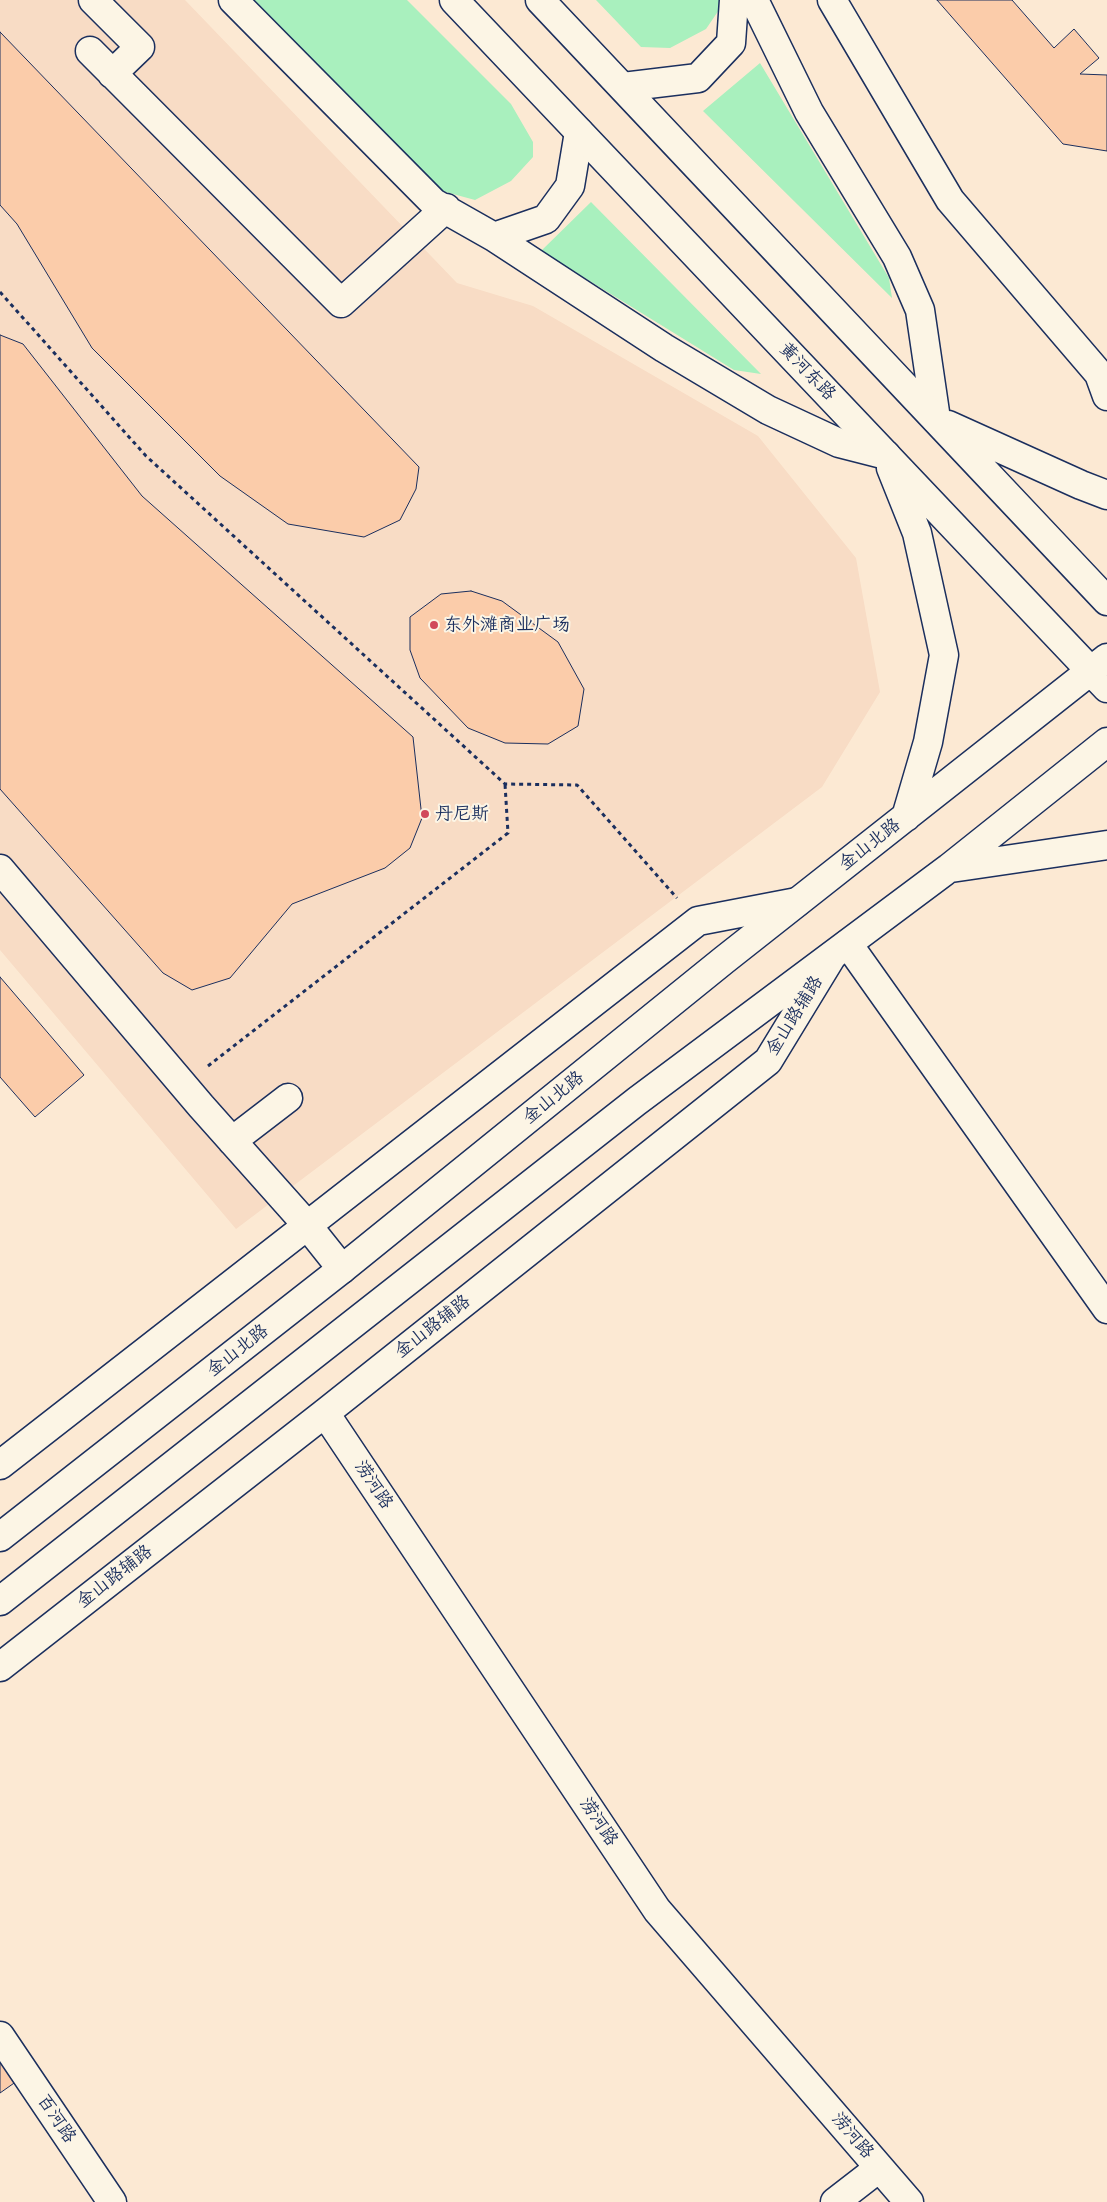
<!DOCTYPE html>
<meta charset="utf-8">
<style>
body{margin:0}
canvas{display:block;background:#fce9d3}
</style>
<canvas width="1107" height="2202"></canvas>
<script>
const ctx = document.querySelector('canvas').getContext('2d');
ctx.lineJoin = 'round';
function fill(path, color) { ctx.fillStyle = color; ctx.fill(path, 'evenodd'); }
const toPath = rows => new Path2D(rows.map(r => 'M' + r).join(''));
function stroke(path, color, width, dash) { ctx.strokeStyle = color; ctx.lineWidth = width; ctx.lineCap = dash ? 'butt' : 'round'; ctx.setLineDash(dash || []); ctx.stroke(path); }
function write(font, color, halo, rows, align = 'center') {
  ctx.font = font + ' Pangolin,"LXGW WenKai TC",sans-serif'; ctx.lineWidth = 4; ctx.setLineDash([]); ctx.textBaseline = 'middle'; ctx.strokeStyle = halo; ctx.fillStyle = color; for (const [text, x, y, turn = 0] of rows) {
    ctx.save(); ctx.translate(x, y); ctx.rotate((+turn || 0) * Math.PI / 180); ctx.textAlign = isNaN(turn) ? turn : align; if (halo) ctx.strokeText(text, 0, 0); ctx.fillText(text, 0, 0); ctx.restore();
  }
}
fill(toPath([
 [0,0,185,0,457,283,533,306,758,436,856,558,880,692,822,787,236,1229,0,950]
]), '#f8dcc5');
fill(toPath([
 [254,0,407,0,511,104,533,142,533,157,511,181,475,200,442,191],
 [596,0,722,0,723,4,706,29,670,48,641,47],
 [760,63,889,278,892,298,703,111],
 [591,202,761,374,734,370,541,251]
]), '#a9f0be');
const building = toPath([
 [937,0,1012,0,1054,48,1074,29,1099,58,1080,74,1107,75,1107,151,1063,144,937,0],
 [0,32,419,467,416,489,400,520,364,537,288,524,220,476,92,348,17,224,0,205,0,32],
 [0,335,23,344,142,496,413,737,422,818,410,848,385,868,292,904,230,978,192,990,163,973,0,789,0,335],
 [471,591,502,601,558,642,584,689,578,726,548,744,505,743,468,728,420,678,410,650,410,617,441,594,471,591],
 [0,977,84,1075,35,1117,0,1077,0,977],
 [0,2057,17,2081,0,2093,0,2057]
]);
fill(building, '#fbccaa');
stroke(building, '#1b2f5e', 1);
const minor = toPath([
 [93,0,140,47,112,74],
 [233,0,434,203,494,237,546,219,570,186,579,132],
 [754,0,809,112,897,257,920,310,936,419],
 [832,0,950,200,1099,374,1107,396],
 [90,51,341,303,446,208],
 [623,87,698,78,731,43,734,0],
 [494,237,664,348,768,410,839,443,886,455],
 [0,869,201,1106,307,1225,342,1269],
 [848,944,1107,1309],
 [232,1141,288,1098],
 [325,1413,657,1910,909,2202],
 [0,1465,698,921,797,902],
 [0,1667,325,1413,768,1061,832,956],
 [0,2036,112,2202],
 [835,2202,879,2168]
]);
const major = toPath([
 [454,0,1107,688],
 [540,0,1107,601],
 [948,425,1081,485,1107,495],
 [891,468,917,533,944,655,928,742,906,817],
 [951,868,1107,845],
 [0,1537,342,1269,724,960,1107,658],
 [0,1601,637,1101,949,868,1107,742]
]);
stroke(minor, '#1b2f5e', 31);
stroke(major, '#1b2f5e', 31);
stroke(toPath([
 [0,292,146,456,505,784,577,785,677,898],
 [208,1066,508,833,505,784]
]), '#1b2f5e', 3, [4, 4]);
stroke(minor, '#fcf5e5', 28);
stroke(major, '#fcf5e5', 28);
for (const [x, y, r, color] of [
 [434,625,5,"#d1495b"],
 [425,814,5,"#d1495b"]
]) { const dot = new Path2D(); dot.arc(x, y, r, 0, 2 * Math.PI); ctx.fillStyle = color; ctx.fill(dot); stroke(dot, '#fcf5e5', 2); }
write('18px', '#1b2f5e', '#fcf5e5', [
 ["黄河东路",807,372,46],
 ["金山北路",870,845,-38],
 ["金山路辅路",795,1016,-58],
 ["金山北路",554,1098,-39],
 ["金山路辅路",433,1327,-38],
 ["金山北路",238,1351,-38],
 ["涝河路",373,1485,56],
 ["金山路辅路",115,1577,-38],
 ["涝河路",598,1822,56],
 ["百河路",56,2119,56],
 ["涝河路",852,2136,49]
]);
write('18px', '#1b2f5e', '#fcf5e5', [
 ["东外滩商业广场",444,625],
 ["丹尼斯",435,814]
], 'left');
</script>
